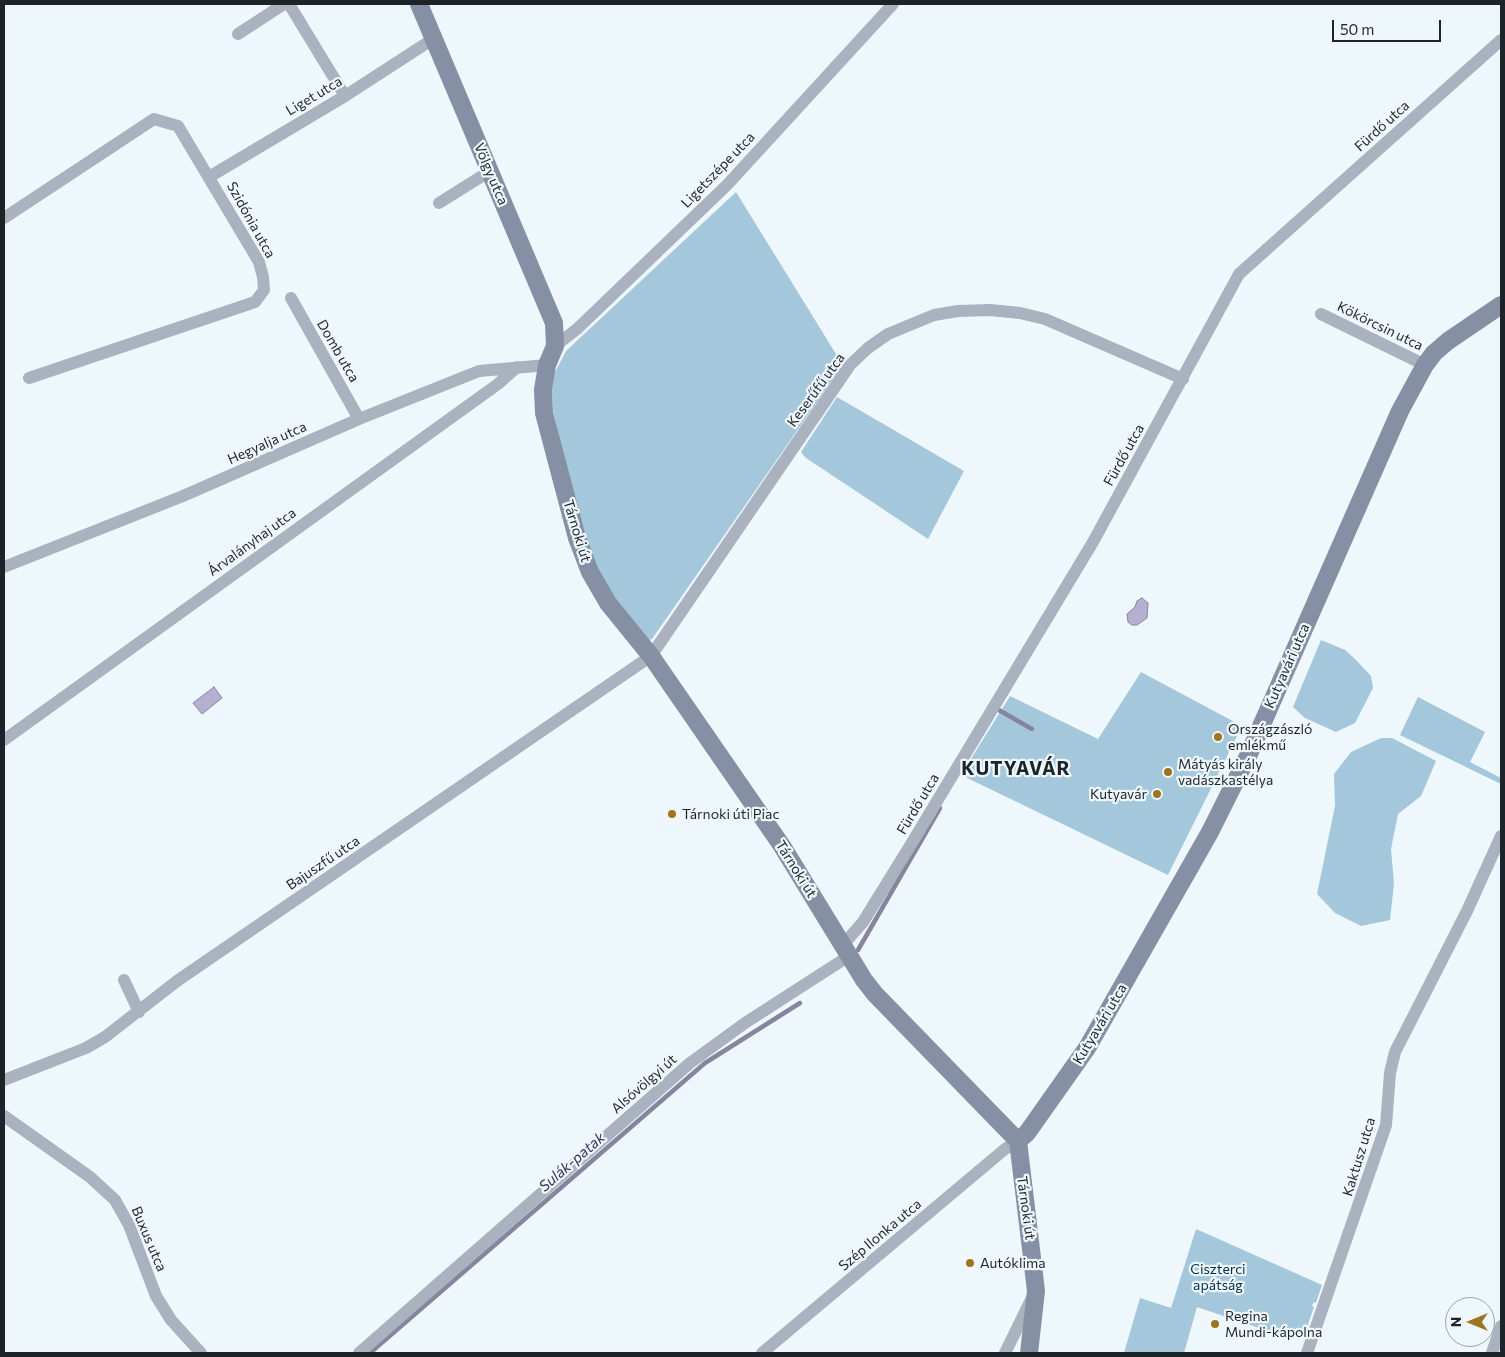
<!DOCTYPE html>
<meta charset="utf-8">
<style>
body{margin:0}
#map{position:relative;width:1505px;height:1357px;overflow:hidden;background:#eef7fc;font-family:Commissioner,sans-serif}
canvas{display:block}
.frame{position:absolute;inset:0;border:5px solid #1c2429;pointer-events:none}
.north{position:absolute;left:1445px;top:1297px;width:50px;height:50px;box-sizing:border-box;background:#eef7fc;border:1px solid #9aa3a8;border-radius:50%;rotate:270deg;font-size:14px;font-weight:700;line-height:20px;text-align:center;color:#1c2429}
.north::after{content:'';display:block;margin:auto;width:18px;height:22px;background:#9d7422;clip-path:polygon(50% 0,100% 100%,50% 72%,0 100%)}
.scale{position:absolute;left:1332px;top:20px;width:109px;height:22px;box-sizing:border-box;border:2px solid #1c2429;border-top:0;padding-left:6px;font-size:15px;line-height:18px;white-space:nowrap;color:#1c2429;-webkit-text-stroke:4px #eef7fc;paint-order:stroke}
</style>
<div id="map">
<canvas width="1505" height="1357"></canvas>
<div class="frame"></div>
<div class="north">N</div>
<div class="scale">50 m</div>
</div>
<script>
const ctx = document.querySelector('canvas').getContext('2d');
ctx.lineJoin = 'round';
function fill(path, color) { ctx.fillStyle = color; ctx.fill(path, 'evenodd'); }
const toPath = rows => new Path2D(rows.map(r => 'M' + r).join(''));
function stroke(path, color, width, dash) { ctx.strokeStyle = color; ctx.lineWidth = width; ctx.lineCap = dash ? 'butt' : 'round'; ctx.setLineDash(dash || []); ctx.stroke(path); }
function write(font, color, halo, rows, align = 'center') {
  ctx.font = font + ' Commissioner,sans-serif'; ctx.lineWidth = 4.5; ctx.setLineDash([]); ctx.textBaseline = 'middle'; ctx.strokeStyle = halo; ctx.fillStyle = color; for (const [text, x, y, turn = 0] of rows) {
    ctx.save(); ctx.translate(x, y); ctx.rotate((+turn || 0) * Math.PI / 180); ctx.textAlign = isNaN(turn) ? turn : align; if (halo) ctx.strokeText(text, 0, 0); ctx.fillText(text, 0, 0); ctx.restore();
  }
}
fill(toPath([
 [736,192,836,354,840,369,652,639,649,640,612,594,600,575,579,522,553,410,552,390,555,372,566,351],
 [837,397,964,471,928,539,806,458,801,452],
 [1321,640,1345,650,1355,659,1371,676,1373,688,1355,723,1336,732,1305,718,1293,707],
 [1141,672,1242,726,1168,875,961,775,1010,696,1098,739],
 [1418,697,1485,732,1470,762,1501,778,1501,784,1400,735],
 [1381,738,1392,738,1436,761,1421,796,1398,814,1391,849,1394,883,1390,920,1361,926,1335,913,1317,894,1335,806,1334,774,1351,752],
 [1196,1229,1322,1285,1316,1303,1314,1302,1312,1306,1314,1307,1306,1330,1277,1334,1197,1307,1184,1353,1124,1353,1140,1298,1171,1308]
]), '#a5c7db');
const water = toPath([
 [1142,598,1148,603,1147,618,1137,625,1132,625,1128,622,1127,614,1135,607,1137,601,1142,598],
 [214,687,222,698,202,714,193,703,214,687]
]);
fill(water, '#b5afd0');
stroke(water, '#87859e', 1);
stroke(toPath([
 [997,709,1032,729],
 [858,950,940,808],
 [370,1353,705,1063,800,1003]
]), '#87859e', 4.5);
stroke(toPath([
 [289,4,345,96],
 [238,34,284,4],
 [209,177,345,96,433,39],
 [439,203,490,171],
 [4,218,154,119,178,126,259,262,263,277,264,290,255,302,29,378],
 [291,298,359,419],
 [1321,314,1425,365],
 [555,346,577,329,727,185,893,4],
 [4,567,183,496,359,419,479,371,547,365],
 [4,740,498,384,517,367],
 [843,945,863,922,913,841,1093,542,1239,274,1501,40],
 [124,980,139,1012],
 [4,1080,86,1048,105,1037,177,981,651,656,850,365,868,348,888,334,934,315,958,311,990,310,1020,313,1045,319,1183,379],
 [4,1116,90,1177,115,1200,129,1225,156,1296,171,1320,201,1353],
 [359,1353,690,1063,745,1023,849,956],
 [762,1353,1005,1149,1018,1141],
 [1005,1353,1031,1300],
 [1307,1353,1386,1125,1390,1073,1395,1052,1467,911,1501,836],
 [1492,1353,1501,1326]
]), '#aab1bf', 12);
stroke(toPath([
 [419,4,554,323,555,346,547,365,543,390,544,413,577,538,590,572,608,603,651,656,782,846,864,980,875,994,1018,1141,1036,1291,1029,1353],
 [1018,1141,1027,1133,1087,1048,1210,832,1248,756,1400,411,1425,365,1434,353,1448,341,1501,305]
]), '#8690a4', 18);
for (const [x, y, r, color] of [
 [1218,737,5,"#9d7422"],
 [1168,772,5,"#9d7422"],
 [1157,794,5,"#9d7422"],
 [672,814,5,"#9d7422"],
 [970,1263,5,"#9d7422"],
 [1215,1324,5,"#9d7422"]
]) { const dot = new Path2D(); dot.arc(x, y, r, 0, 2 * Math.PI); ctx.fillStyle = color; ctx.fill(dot); stroke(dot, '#eef7fc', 2); }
write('14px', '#1c2429', '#eef7fc', [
 ["Liget utca",314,96,-31],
 ["Fürdő utca",1382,126,-42],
 ["Ligetszépe utca",718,170,-46],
 ["Völgy utca",491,174,67],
 ["Szidónia utca",251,220,61],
 ["Kökörcsin utca",1380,326,26],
 ["Domb utca",338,351,60],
 ["Keserűfű utca",816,390,-54],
 ["Hegyalja utca",267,443,-24],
 ["Fürdő utca",1124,455,-61],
 ["Tárnoki út",577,531,73],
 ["Árvalányhaj utca",252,542,-36],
 ["Kutyavári utca",1287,666,-66],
 ["Fürdő utca",918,804,-59],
 ["Bajuszfű utca",323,863,-34],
 ["Tárnoki út",796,869,58],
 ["Kutyavári utca",1100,1024,-59],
 ["Alsóvölgyi út",644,1084,-41],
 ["Kaktusz utca",1359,1157,-73],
 ["Tárnoki út",1026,1208,82],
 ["Szép Ilonka utca",880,1235,-40],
 ["Buxus utca",149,1239,67]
]);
write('14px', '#1c2429', '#eef7fc', [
 ["Országzászló",1228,729],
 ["emlékmű",1228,745],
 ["Mátyás király",1178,764],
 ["vadászkastélya",1178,780],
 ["Kutyavár",1147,794,"right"],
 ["Tárnoki úti Piac",682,814],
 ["Autóklima",980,1263],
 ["Regina",1225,1316],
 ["Mundi-kápolna",1225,1332]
], 'left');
write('14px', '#003045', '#eef7fc', [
 ["Ciszterci",1218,1269],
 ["apátság",1218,1285]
]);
write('italic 15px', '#392e5b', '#eef7fc', [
 ["Sulák-patak",572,1162,-41]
]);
ctx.letterSpacing = '1px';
write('bold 19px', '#1c2429', '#eef7fc', [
 ["KUTYAVÁR",1016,769]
]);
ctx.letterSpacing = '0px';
</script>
